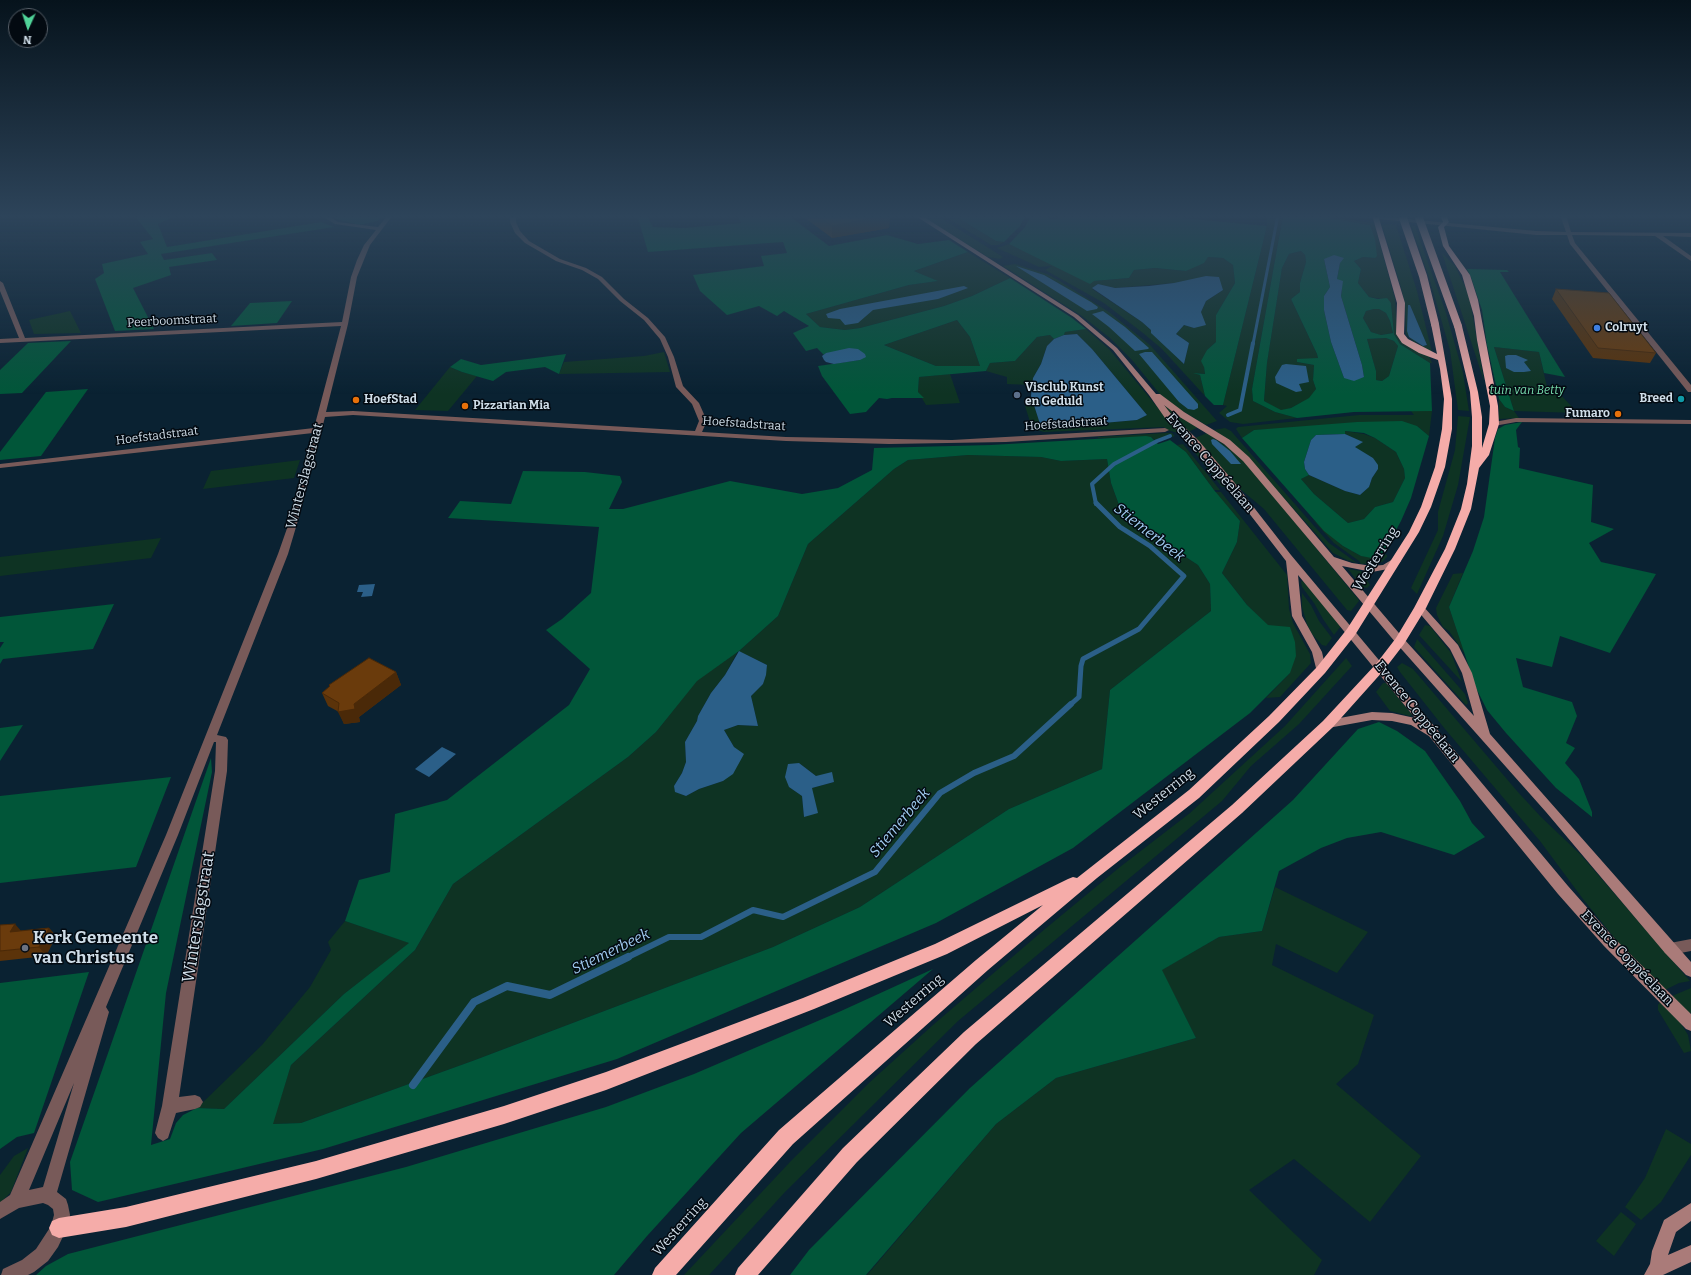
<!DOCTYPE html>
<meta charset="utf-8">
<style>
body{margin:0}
#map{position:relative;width:1691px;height:1275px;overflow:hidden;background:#0a2232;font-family:Bitter,serif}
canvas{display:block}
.north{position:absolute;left:8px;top:8px;width:40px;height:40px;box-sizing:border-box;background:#030a11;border:1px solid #555e67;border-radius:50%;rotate:183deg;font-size:11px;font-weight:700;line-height:16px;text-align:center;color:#cfdde8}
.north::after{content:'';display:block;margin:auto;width:14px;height:18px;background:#50d398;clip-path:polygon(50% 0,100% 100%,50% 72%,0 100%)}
</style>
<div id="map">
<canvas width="1691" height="1275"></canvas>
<div class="north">N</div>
</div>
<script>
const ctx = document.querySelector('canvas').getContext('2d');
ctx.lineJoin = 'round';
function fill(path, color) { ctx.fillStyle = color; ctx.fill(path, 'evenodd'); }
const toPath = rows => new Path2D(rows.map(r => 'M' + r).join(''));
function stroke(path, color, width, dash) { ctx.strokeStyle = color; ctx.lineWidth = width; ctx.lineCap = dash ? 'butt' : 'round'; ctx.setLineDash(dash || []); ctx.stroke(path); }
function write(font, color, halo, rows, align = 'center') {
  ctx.font = font + ' Bitter,serif'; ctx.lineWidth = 3; ctx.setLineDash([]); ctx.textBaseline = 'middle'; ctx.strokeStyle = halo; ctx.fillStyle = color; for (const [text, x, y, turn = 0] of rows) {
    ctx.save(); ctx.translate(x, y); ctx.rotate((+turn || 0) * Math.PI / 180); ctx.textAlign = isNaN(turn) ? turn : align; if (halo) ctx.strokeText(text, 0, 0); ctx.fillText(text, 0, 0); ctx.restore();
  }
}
fill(toPath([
 [927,215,936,215,1003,257,1000,259,988,257,925,218],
 [942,215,953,215,996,241,1004,242,998,245,991,245],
 [1267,215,1283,215,1252,389,1253,401,1275,412,1297,418,1243,424,1230,422,1219,413,1227,406,1223,405,1267,226],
 [1312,215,1374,223,1395,299,1397,335,1402,342,1429,356,1432,363,1430,363,1400,344,1394,334,1391,303,1383,299,1369,297,1358,283,1361,269,1354,261,1363,257,1375,258,1370,225],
 [1391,224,1396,225,1417,291,1432,352,1417,345,1406,334,1405,303,1401,287,1382,225],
 [1410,305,1426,343,1427,346,1423,346,1416,343],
 [1411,226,1415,226,1446,313,1463,373,1469,411,1458,410,1450,350,1428,274],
 [1009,244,1093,281,1129,278,1134,270,1155,268,1186,271,1208,257,1223,258,1233,265,1235,283,1216,315,1216,342,1207,350,1204,367,1205,374,1195,373,1200,375,1205,396,1162,349,1143,333,1104,303,1045,270,1052,266,1039,267,997,248],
 [1174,283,1223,290,1206,301,1194,328,1184,325,1176,334,1189,343,1184,364,1152,333,1151,330,1142,322,1092,289,1098,284,1115,288],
 [1301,251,1305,255,1306,262,1300,283,1300,292,1291,299,1317,354,1318,359,1297,359,1297,362,1314,365,1313,380,1316,389,1310,398,1291,408,1281,411,1264,401,1267,363,1282,268,1289,254],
 [968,252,1010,278,972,296,944,306,860,328,845,330,820,327,806,314,909,285,937,281,914,271],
 [1442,253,1455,266,1469,295,1484,381],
 [1015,264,1047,274,1058,280,1109,312,1150,345,1217,421,1206,425,1174,406,1159,393,1132,360,1110,338,1082,316,1003,266],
 [1374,309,1379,309,1386,313,1390,321,1393,333,1380,335,1371,332,1363,318,1366,311],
 [70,311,81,333,34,334,29,320],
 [957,320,970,337,980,366,936,366,884,345],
 [1086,329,1109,349,1168,420,1182,434,1167,430,1164,427,1044,432,1034,429,1031,425,1025,406,1034,405,1040,424,1058,427,1137,420,1147,415,1092,349,1077,334,1064,335,1065,332],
 [1050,335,1054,339,1047,346,1041,364,1033,378,1032,385,1007,384,1007,377,986,371,990,363,1015,361,1037,337],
 [1386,338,1394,341,1398,346,1389,376,1382,381,1376,380,1376,371,1367,339],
 [1494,347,1539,352,1547,387,1554,388,1578,413,1514,411,1519,418,1499,419,1499,399,1505,407,1514,411],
 [664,352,670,372,559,374,564,362,644,356],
 [450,367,462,372,477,376,448,411,415,410],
 [950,374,960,403,926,405,918,392,919,377],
 [1166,406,1177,415,1199,427,1188,432,1180,424,1164,407],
 [1411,411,1432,411,1429,436,1417,426,1254,430,1242,438,1236,429,1238,427,1359,415,1414,415],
 [1458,416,1470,417,1458,485,1443,536,1417,594,1411,588,1438,530,1438,512,1455,450],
 [1225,428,1231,431,1329,543,1357,563,1347,560,1333,553,1245,454,1214,430],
 [1345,431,1364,434,1375,438,1396,452,1404,469,1405,478,1393,502,1375,507,1364,519,1348,523,1314,494,1301,479,1309,475,1345,491,1360,495,1369,487,1372,478,1378,469,1373,458,1357,449,1355,446,1362,442,1345,434],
 [1166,433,1172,433,1175,436,1172,437,1169,435,1155,440,1151,437,1098,438,1098,437],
 [1207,433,1231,449,1247,464,1358,599,1359,601,1351,611,1347,610,1264,509,1239,488,1195,438],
 [1189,440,1197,449,1226,486,1222,487,1188,444],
 [1183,444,1220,490,1214,490,1186,452,1177,445],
 [968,455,1041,457,1061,461,1107,459,1111,483,1123,516,1198,565,1210,584,1211,611,1110,690,1102,769,1009,809,860,907,773,947,475,1060,301,1123,272,1124,291,1065,415,950,453,884,628,757,656,732,697,680,739,651,778,616,808,544,894,469,908,460],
 [738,651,767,665,763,684,751,696,758,726,738,725,724,730,734,747,723,781,699,789,686,796,676,792,674,786,682,773,686,762,685,742,697,721,698,716,711,693,725,675],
 [799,763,816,776,834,782,812,788,804,817,802,796,789,787],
 [300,460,294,478,203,489,211,471],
 [1215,492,1221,492,1287,575,1289,609,1293,623,1310,654,1311,663,1280,697,1266,698,1290,673,1268,626,1247,605,1222,573,1237,542,1240,521],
 [1312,519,1343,546,1361,556,1380,557,1383,554,1387,555,1387,557,1382,562,1376,563,1361,564,1359,561,1334,543],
 [161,538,151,558,0,576,0,557],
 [1348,569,1361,571,1370,585,1367,588,1362,587],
 [1463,573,1449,607,1465,654,1449,631,1443,627,1437,615,1436,608,1453,574],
 [1302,581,1305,582,1341,626,1334,635,1323,619,1314,603,1302,587,1301,582],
 [1302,593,1311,605,1319,621,1332,638,1326,646,1322,645,1312,634,1307,624,1302,607],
 [1425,625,1430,626,1451,653,1462,682,1419,635],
 [1417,639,1465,694,1468,703,1466,705,1414,647],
 [1346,658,1352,666,1299,724,1251,766,1222,801,958,1021,785,1192,709,1275,684,1275,790,1162,870,1082,933,1025,1045,929,1120,867,1190,813,1285,726],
 [1402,663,1413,669,1517,791,1541,817,1581,855,1690,981,1679,983,1665,990,1625,951,1583,899,1540,841,1445,729,1400,672,1397,667],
 [1383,683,1386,683,1412,715,1410,716,1390,711,1376,692],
 [1275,887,1368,932,1337,973,1276,944,1272,965,1374,1015,1358,1064,1336,1084,1421,1156,1370,1222,1294,1159,1249,1190,1322,1260,1314,1275,867,1275,996,1124,1056,1078,1196,1038,1161,970,1219,937,1262,931],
 [345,921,410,943,344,994,224,1109,197,1108,262,1045,310,987,331,950,328,942],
 [1691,988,1691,1013,1688,1013,1672,996],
 [1660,1002,1680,1022,1688,1035,1691,1051,1684,1053,1658,1010,1658,1005],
 [1666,1129,1691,1144,1691,1155,1661,1202,1641,1220,1625,1207,1645,1178],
 [28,1148,11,1192,0,1203,0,1175,14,1156],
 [1621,1212,1636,1224,1614,1256,1596,1241]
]), '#0e3323');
fill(toPath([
 [134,215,178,215,158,224,167,247,321,222,334,227,161,254,164,260,212,253,217,260,169,267,171,275,133,288,154,329,115,331,95,279,104,273,102,264,148,254,140,242,153,239],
 [333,215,383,215,378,221,359,225,336,219],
 [637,215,647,215,653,227,684,228,741,223,737,215,788,215,829,246,887,235,918,244,949,240,968,252,914,271,938,281,909,285,806,314,820,327,845,330,860,328,944,306,972,296,1010,278,1072,318,1086,329,1065,332,1064,335,1054,339,1050,335,1037,337,1015,361,990,363,986,371,919,377,918,392,924,398,892,398,887,399,879,398,866,412,850,414,822,376,818,366,860,360,826,353,824,355,817,348,806,351,793,333,809,326,784,311,777,316,759,306,727,315,700,291,693,275,764,266,761,256,787,253,783,242,648,252],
 [957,320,970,337,980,366,936,366,884,345],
 [953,215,1026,215,1020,226,1004,242,996,241],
 [1031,215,1053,219,1078,215,1174,215,1183,218,1267,226,1223,405,1214,405,1205,396,1200,375,1193,373,1205,374,1204,367,1201,361,1207,350,1216,342,1216,315,1235,283,1233,265,1223,258,1208,257,1204,263,1186,271,1155,268,1134,270,1129,278,1094,281,1090,284,1009,244,1025,227],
 [1283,215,1312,215,1370,225,1375,239,1377,256,1375,258,1363,257,1354,261,1361,269,1358,283,1369,297,1378,299,1387,298,1391,303,1394,334,1400,344,1430,363,1432,411,1354,412,1297,418,1275,412,1253,401,1252,389],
 [1301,251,1305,255,1306,262,1300,283,1300,292,1291,299,1317,354,1318,358,1297,359,1297,362,1314,365,1313,380,1316,389,1309,398,1291,408,1281,410,1264,401,1267,363,1282,268,1289,254],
 [1324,259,1340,263,1337,279,1342,290,1341,296,1362,365,1364,377,1344,378,1331,342,1324,310,1324,296,1330,287],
 [1374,309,1379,309,1386,313,1390,321,1393,333,1381,335,1371,332,1363,318,1366,311],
 [1386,338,1394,341,1398,346,1389,376,1382,381,1376,380,1376,371,1367,339],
 [1467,269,1507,270,1509,272,1500,272,1565,377,1544,373,1539,352,1494,347,1514,411,1505,407,1499,399,1487,345,1482,310,1471,277],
 [292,301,277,323,231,326,250,303],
 [71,341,22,393,0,394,0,370,28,343],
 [566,354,559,374,545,367,506,372,493,381,462,372,450,367,461,359,481,365],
 [88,389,41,456,0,460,0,452,46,392],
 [1402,421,1417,426,1429,436,1411,498,1401,521,1383,554,1377,559,1361,556,1343,546,1324,531,1242,438,1254,430,1357,422],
 [1345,431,1364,433,1375,438,1396,452,1404,469,1405,478,1393,502,1375,507,1364,519,1348,523,1314,494,1301,479,1309,475,1305,469,1304,462,1311,440,1316,435,1345,434],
 [1522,422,1516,430,1518,447,1520,448,1519,468,1593,485,1591,522,1614,529,1589,543,1601,562,1656,574,1610,653,1560,636,1552,667,1516,658,1523,687,1572,702,1577,716,1566,743,1575,748,1565,763,1579,779,1592,812,1592,817,1556,788,1506,733,1487,710,1476,688,1449,607,1473,551,1484,517,1495,438,1498,429,1505,425],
 [1146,436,1151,437,1158,444,1170,440,1186,452,1214,490,1240,521,1237,542,1222,573,1247,605,1268,625,1290,627,1295,642,1296,656,1290,673,1250,713,1073,848,936,923,617,1059,323,1149,98,1202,72,1190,70,1162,211,758,212,772,166,993,151,1145,170,1139,176,1123,183,1115,197,1108,224,1109,344,994,409,943,345,921,359,880,390,872,395,814,447,800,569,705,590,669,546,630,562,619,591,593,599,527,448,518,460,501,511,504,523,471,585,472,620,476,622,482,609,509,623,509,730,481,802,494,838,488,872,470,874,448,991,445],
 [968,455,1041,457,1061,461,1107,459,1111,483,1123,516,1198,565,1210,584,1211,611,1110,690,1102,769,1009,809,860,907,773,947,475,1060,301,1123,273,1124,291,1065,415,950,453,884,628,757,656,732,697,681,739,651,778,616,808,544,894,469,908,460],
 [114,604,93,649,3,659,0,664,0,648,4,642,0,642,0,617],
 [1379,722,1397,731,1425,751,1460,801,1472,823,1485,837,1454,855,1381,832,1347,838,1321,848,1279,871,1262,931,1219,937,1162,970,1196,1038,1056,1078,996,1124,866,1275,790,1275,809,1250,970,1088,1293,800,1358,729],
 [23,725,0,761,0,728],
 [171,777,136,867,0,883,0,796],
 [933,969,741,1133,647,1236,614,1275,36,1275,46,1266,68,1254,406,1167,606,1107,694,1074,841,1011],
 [89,972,34,1133,17,1137,0,1149,0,983]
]), '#015639');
fill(toPath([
 [1334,255,1344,258,1340,263,1337,279,1343,281,1341,296,1362,365,1364,377,1354,381,1344,378,1331,342,1324,310,1324,296,1330,287,1324,259],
 [1016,266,1044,275,1091,302,1098,307,1097,309,1087,311],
 [1206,276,1219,277,1223,290,1206,301,1201,312,1206,325,1194,328,1184,325,1176,334,1189,343,1184,364,1151,333,1151,330,1142,322,1092,288,1098,284,1115,288,1149,286,1174,283],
 [964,286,968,288,938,299,873,310,858,323,845,325,840,319,828,318,826,314,840,309],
 [1408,305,1410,305,1427,345,1423,346,1409,337,1407,331],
 [1103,311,1125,327,1149,348,1148,349,1135,351,1109,327,1092,314],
 [1077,334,1092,349,1147,415,1137,420,1058,427,1040,424,1031,396,1033,378,1041,364,1047,346,1054,339,1064,335],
 [849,348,858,349,865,354,866,357,860,360,834,364,826,362,824,360,822,356,826,353],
 [1145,352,1152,352,1198,404,1198,408,1194,410,1188,409,1179,402,1139,354],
 [1508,355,1516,355,1528,360,1524,362,1531,371,1524,372,1514,372,1506,368,1505,356],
 [1286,364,1306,366,1309,382,1299,384,1302,391,1296,392,1276,383,1275,377,1282,365],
 [1345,434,1363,442,1355,447,1373,458,1378,465,1378,469,1372,478,1369,487,1360,495,1345,491,1309,475,1305,469,1304,462,1311,440,1316,435],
 [1213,439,1216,440,1230,451,1241,464,1231,464,1212,444,1211,440],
 [375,584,372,596,361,597,363,592,357,592,359,585],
 [739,651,767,665,766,675,763,684,751,696,758,726,738,725,724,730,734,747,744,754,733,774,723,781,699,789,686,796,675,792,674,786,682,773,686,762,685,742,697,721,698,716,711,693,725,675],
 [442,747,456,754,429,777,415,769],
 [799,763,816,776,832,772,834,782,812,788,818,813,804,817,802,796,789,787,785,777,788,764]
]), '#2b5f88');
stroke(toPath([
 [1253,344,1278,215]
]), '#2b5f88', 3);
stroke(toPath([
 [1228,415,1240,410,1253,343],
 [1096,504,1092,484,1114,464,1157,441,1170,436]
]), '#2b5f88', 4);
stroke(toPath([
 [1070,705,1079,697,1081,666,1083,659,1139,629,1184,576,1150,546,1120,527,1096,503]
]), '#2b5f88', 5);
stroke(toPath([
 [626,958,669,937,701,937,753,910,783,917,875,872,940,793,974,773,1014,756,1071,704]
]), '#2b5f88', 6);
stroke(toPath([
 [413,1085,474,1002,507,986,550,995,628,957]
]), '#2b5f88', 8);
fill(toPath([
 [320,215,327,215,338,222,378,227,388,215,393,215,370,245,357,277,348,324,326,412,353,411,695,431,699,421,692,404,676,387,668,357,660,339,644,320,620,301,598,279,582,270,556,261,525,243,515,233,510,222,510,215,516,215,516,222,520,231,529,241,560,259,586,268,602,277,624,299,648,318,665,337,674,357,683,386,699,403,707,421,702,432,786,437,952,440,1165,428,1169,430,1165,432,1006,442,889,444,786,441,353,415,325,417,299,517,288,554,217,735,226,737,228,740,227,771,179,1097,195,1095,200,1097,203,1102,200,1107,195,1109,176,1113,168,1138,163,1141,158,1138,155,1133,162,1106,215,771,216,742,214,742,178,835,106,1007,109,1012,57,1192,66,1199,68,1205,70,1215,67,1228,58,1247,48,1261,34,1272,28,1275,1,1275,3,1269,22,1260,36,1249,51,1226,54,1215,53,1209,48,1205,43,1203,19,1208,0,1219,0,1202,10,1195,166,835,278,554,291,517,313,433,0,468,0,464,314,428,341,326,0,343,0,339,19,338,0,291,0,281,3,283,25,338,342,322,351,277,357,260,364,245,376,230,335,224,320,215],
 [74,1083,43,1187,29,1190,74,1083],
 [1339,215,1364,215,1536,231,1566,232,1560,215,1566,215,1571,232,1691,233,1691,237,1663,236,1691,256,1691,261,1655,236,1572,235,1575,243,1691,385,1691,392,1688,392,1570,244,1567,235,1536,235,1339,215],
 [1516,418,1691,420,1691,424,1516,422,1494,426,1490,424,1494,422,1516,418],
 [1691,939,1691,951,1670,955,1665,953,1663,949,1665,945,1670,943,1691,939]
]), '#785a59');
fill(toPath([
 [914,215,921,215,1078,315,1117,348,1156,394,1160,394,1184,412,1230,440,1249,457,1334,557,1352,563,1372,566,1383,565,1393,559,1399,559,1401,561,1399,563,1388,569,1372,572,1342,566,1404,639,1474,716,1462,673,1450,649,1417,610,1415,608,1417,606,1423,606,1458,645,1472,673,1490,734,1691,962,1691,977,1686,975,1665,953,1546,812,1396,643,1243,461,1224,444,1178,416,1164,405,1171,414,1199,441,1234,482,1291,555,1568,886,1614,938,1691,1014,1691,1031,1686,1029,1604,946,1558,894,1429,736,1411,725,1392,721,1372,720,1328,728,1324,727,1323,724,1324,721,1372,712,1392,713,1415,718,1298,575,1302,616,1322,652,1326,670,1325,672,1321,674,1317,672,1312,652,1292,616,1286,561,1228,486,1193,445,1165,418,1149,395,1113,350,1074,317,914,215],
 [1691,1203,1691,1221,1676,1232,1668,1255,1691,1245,1691,1262,1663,1275,1644,1275,1650,1264,1652,1251,1664,1220,1691,1203]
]), '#aa7b79');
fill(toPath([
 [1372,215,1378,215,1405,303,1404,334,1408,339,1437,354,1431,324,1435,322,1439,324,1452,399,1452,429,1445,467,1431,507,1419,532,1355,635,1325,673,1279,722,1199,798,1097,878,988,970,793,1144,676,1275,652,1275,655,1268,779,1130,976,960,1043,905,947,954,814,1009,606,1090,504,1124,316,1179,126,1227,59,1238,52,1235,49,1228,52,1221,59,1218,126,1207,316,1161,504,1106,606,1072,803,998,935,944,1068,879,1073,877,1077,878,1189,790,1269,716,1317,667,1347,629,1409,532,1421,507,1435,467,1442,429,1444,399,1440,369,1438,360,1419,353,1402,343,1396,334,1397,303,1372,215],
 [1440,215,1446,215,1449,222,1444,227,1449,246,1470,275,1478,300,1498,406,1499,424,1489,455,1479,468,1471,509,1455,549,1426,608,1404,644,1384,670,1333,727,1242,813,976,1044,857,1162,758,1275,735,1275,738,1268,843,1148,964,1032,1232,805,1323,721,1376,664,1396,638,1414,608,1445,549,1461,509,1467,484,1472,446,1472,417,1470,392,1454,326,1455,324,1461,324,1462,326,1478,392,1482,417,1482,448,1489,424,1490,406,1477,340,1474,316,1462,275,1443,246,1438,227,1443,222,1440,215]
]), '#f5aca9');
stroke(toPath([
 [1402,215,1423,276,1435,324],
 [1418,215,1458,326]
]), '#f5aca9', 8);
fill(toPath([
 [801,215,890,215,889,228,832,238],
 [1556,289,1656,353,1650,363,1593,358,1552,299],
 [396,672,401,685,359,717,360,722,344,724,339,712,328,706,322,693,330,687,329,685],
 [0,925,21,931,49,928,56,936,46,956,0,961]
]), '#5b330a');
fill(toPath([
 [887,215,890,215,889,228,832,238,832,226],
 [396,672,401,685,359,717,360,722,344,724,338,712,354,704],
 [15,924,22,932,10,932],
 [49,928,56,936,46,956,39,947]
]), '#4a2908');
const building = toPath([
 [817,215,887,215,832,226,817,215],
 [1556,289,1609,293,1656,353,1598,348,1556,289],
 [369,658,396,672,354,704,355,709,338,712,339,703,322,693,330,686,329,685,369,658],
 [15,924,10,932,49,928,39,947,0,951,0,925,15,924]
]);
fill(building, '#6a3b0c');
stroke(building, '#4a2908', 1);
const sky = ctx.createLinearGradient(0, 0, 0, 394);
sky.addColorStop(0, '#06131c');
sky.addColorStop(0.55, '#2d445a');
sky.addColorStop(1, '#2d445a00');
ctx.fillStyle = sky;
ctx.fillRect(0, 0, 1691, 394);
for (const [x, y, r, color] of [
 [1597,328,4,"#3f7fe0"],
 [1017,395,4,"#5c6f8a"],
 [1681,399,4,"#0f9aa8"],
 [356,400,4,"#e8710a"],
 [465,406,4,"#e8710a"],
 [1618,414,4,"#e8710a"],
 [25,948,4,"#6b7280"]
]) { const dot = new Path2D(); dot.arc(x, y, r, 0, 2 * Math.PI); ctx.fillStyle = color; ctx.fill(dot); stroke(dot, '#030a11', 1.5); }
write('12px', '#cfdde8', '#030a11', [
 ["Peerboomstraat",172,321,-3],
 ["Hoefstadstraat",744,424,4],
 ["Hoefstadstraat",1066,424,-4],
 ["Hoefstadstraat",157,436,-7]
]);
write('bold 12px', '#cfdde8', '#030a11', [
 ["Colruyt",1605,328],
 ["Visclub Kunst",1025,388],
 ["en Geduld",1025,402],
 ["Breed",1673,399,"right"],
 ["HoefStad",364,400],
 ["Pizzarian Mia",473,406],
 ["Fumaro",1610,414,"right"]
], 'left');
write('italic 12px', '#77dcad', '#030a11', [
 ["tuin van Betty",1527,391]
]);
write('14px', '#cfdde8', '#030a11', [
 ["Evence Coppéelaan",1210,463,49],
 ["Winterslagstraat",305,476,-75],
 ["Westerring",1376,559,-58],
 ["Evence Coppéelaan",1417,712,51],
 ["Westerring",1164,794,-39],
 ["Evence Coppéelaan",1627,958,46],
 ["Westerring",914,1001,-41],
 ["Westerring",680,1227,-48]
]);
write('italic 15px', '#a1cdf2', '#030a11', [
 ["Stiemerbeek",1149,533,38],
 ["Stiemerbeek",900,823,-50],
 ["Stiemerbeek",611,952,-26]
]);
write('17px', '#cfdde8', '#030a11', [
 ["Winterslagstraat",199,917,-81]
]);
write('bold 17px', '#cfdde8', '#030a11', [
 ["Kerk Gemeente",33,938],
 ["van Christus",33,958]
], 'left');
</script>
